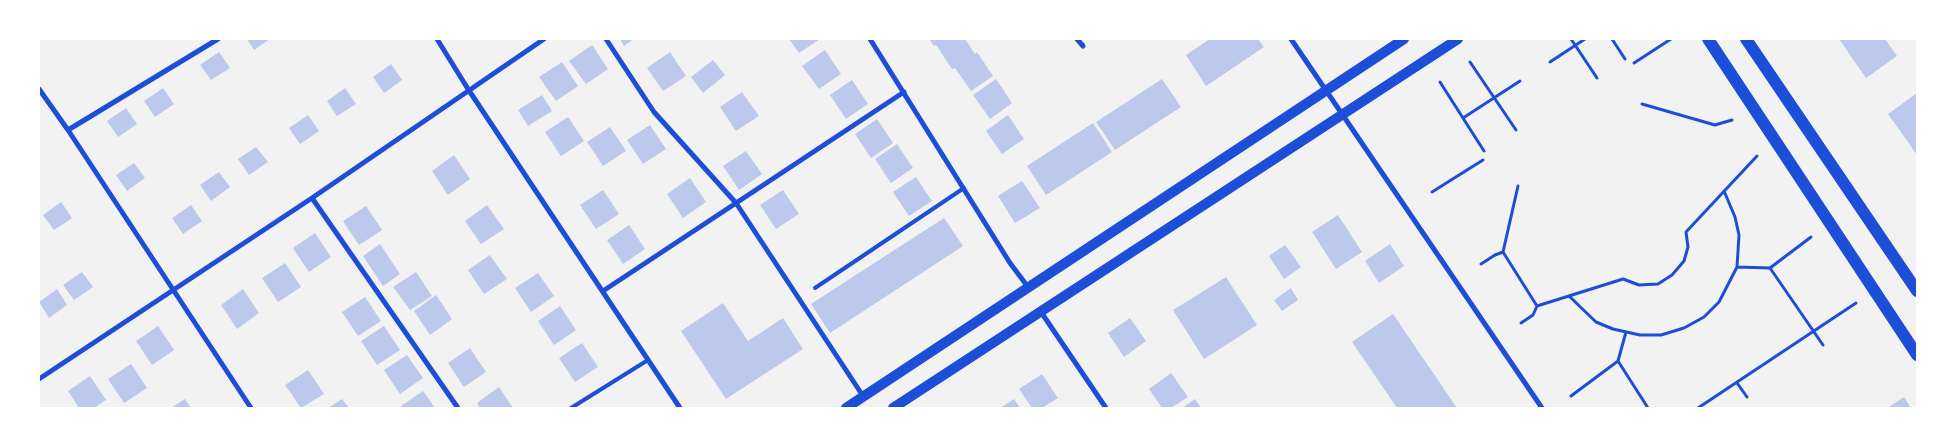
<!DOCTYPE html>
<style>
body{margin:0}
#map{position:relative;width:1956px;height:447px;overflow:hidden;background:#f2f2f2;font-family:"Fira Sans",sans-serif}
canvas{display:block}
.frame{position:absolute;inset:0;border:40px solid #fff;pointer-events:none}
</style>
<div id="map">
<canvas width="1956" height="447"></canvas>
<div class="frame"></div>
</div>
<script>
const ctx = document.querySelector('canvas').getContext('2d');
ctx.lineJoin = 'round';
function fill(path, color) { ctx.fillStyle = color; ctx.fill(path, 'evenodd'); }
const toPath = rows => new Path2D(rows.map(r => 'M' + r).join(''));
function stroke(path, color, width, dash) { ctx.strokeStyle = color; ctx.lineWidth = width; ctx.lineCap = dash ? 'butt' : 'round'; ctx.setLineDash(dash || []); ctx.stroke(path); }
fill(toPath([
 [247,39,270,39,254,50],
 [620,39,634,39,624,46],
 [789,39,820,39,799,53],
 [929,39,965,39,975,54,977,52,993,76,971,91,955,68,952,69,936,45,934,46],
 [1210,39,1258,39,1264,47,1206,86,1186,55],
 [1839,39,1885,39,1897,56,1866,78],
 [592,45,608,69,586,84,569,61],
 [825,50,841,74,819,89,802,66],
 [219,52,230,68,211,80,200,65],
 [670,52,686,76,663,91,647,68],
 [713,60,725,75,703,93,691,77],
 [562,62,578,86,556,101,539,77],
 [391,64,402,80,384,93,373,77],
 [996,79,1012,103,990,119,973,95],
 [1162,79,1181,107,1115,150,1096,122],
 [852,80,868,104,846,119,830,95],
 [163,88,174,104,155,117,144,101],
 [345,88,356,104,337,116,327,101],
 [742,92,759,116,736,131,720,107],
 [1917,93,1917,155,1888,114],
 [542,95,552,111,528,126,518,110],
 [126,108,137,124,118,137,107,121],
 [308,115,319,131,300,144,289,128],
 [1008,115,1024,139,1002,154,986,131],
 [568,117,584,141,561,156,545,132],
 [877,119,893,143,871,158,855,134],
 [1093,123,1112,152,1046,195,1027,166],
 [650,125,666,149,643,164,627,140],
 [610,127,626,151,603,166,587,142],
 [897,144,913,168,891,183,875,159],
 [256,147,268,162,249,175,238,159],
 [746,151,762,174,739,190,723,166],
 [454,155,470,179,448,195,432,171],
 [134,163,145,178,127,191,116,175],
 [219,172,230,187,211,201,200,185],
 [916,177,932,201,909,216,893,192],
 [690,178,706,202,683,218,667,194],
 [1022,181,1040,208,1015,223,998,196],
 [603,190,619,214,596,229,580,205],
 [783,190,799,214,776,229,760,205],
 [61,202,72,218,54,230,43,215],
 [191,205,202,221,183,234,172,218],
 [487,205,504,229,481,244,465,221],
 [366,206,382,230,359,245,343,221],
 [1338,215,1362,252,1336,269,1312,232],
 [944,218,963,246,830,333,811,304],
 [629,225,645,249,623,264,607,240],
 [315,233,331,257,309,272,293,248],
 [380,244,400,274,383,286,363,256],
 [1390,244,1404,266,1379,283,1365,261],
 [1285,245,1301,267,1284,279,1269,256],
 [490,255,507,279,484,294,468,270],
 [285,263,301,287,278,302,262,278],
 [82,272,93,287,74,300,63,285],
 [416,272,432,296,410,310,393,287],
 [538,273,554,296,531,312,515,288],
 [1226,277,1257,325,1204,359,1173,310],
 [1291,288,1298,300,1282,311,1274,300],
 [57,289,67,305,49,318,39,302],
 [243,289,259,313,237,329,221,305],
 [436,295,452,319,430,335,414,311],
 [365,297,381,321,358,336,342,312],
 [723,303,748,341,783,318,803,349,726,399,681,331],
 [560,306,576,330,554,345,538,321],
 [1393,314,1457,408,1397,408,1352,342],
 [1130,318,1146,341,1124,357,1108,333],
 [158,326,174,350,152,365,136,341],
 [384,326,400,350,377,365,361,341],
 [582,343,598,367,575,382,559,358],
 [470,348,486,372,464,387,448,363],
 [407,355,423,378,400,394,384,370],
 [131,364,147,388,124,403,108,379],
 [308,370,324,394,301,408,285,385],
 [1171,373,1188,397,1171,408,1162,408,1149,389],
 [1042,374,1058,398,1042,408,1032,408,1019,389],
 [90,376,106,400,94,408,79,408,68,391],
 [499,387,513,408,480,408,477,403],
 [423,391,435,408,402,408,401,406],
 [1904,397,1911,408,1887,408],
 [185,399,191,408,171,408],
 [342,399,349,408,328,408],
 [1014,399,1020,408,1000,408],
 [1195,399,1201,408,1182,408]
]), '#bdc9ec');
stroke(toPath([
 [1571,39,1597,78],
 [1612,39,1625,59],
 [1470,62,1516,130],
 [1550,62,1585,39],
 [1634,63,1671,39],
 [1440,82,1484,151],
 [1642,104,1715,125,1732,120],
 [1463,118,1520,81],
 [1518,186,1503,252,1537,306],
 [1432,192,1483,160],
 [1481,264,1495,255,1503,252],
 [1737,267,1770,268,1811,237],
 [1770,268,1823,345],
 [1569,296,1596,322,1613,329,1640,335,1661,335,1684,328,1704,317,1719,302,1737,267,1739,235,1735,217,1724,191],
 [1537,306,1623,279,1639,285,1658,284,1672,275,1684,261,1688,247,1686,232,1757,156],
 [1521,323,1533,315,1537,306],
 [1618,361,1648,408],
 [1737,383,1747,397],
 [1571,396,1618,361,1626,332],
 [1698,408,1856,303]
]), '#1d4ed8', 3);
stroke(toPath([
 [815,288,964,188],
 [571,408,648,360]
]), '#1d4ed8', 4);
stroke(toPath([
 [437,39,468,89,680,408],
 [606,39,654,112,736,203,863,396],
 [870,39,1010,263,1028,287],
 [1077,39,1083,46],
 [1291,39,1542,408],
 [39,89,68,130,251,408],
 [68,130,218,39],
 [312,198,458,408],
 [603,291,904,92],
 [1041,312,1106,408],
 [39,379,312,198,544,39]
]), '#1d4ed8', 5);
stroke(toPath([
 [846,408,1404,39],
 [893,408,1458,39]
]), '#1d4ed8', 10);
stroke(toPath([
 [1708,39,1917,355],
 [1746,39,1917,291]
]), '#1d4ed8', 12);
</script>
